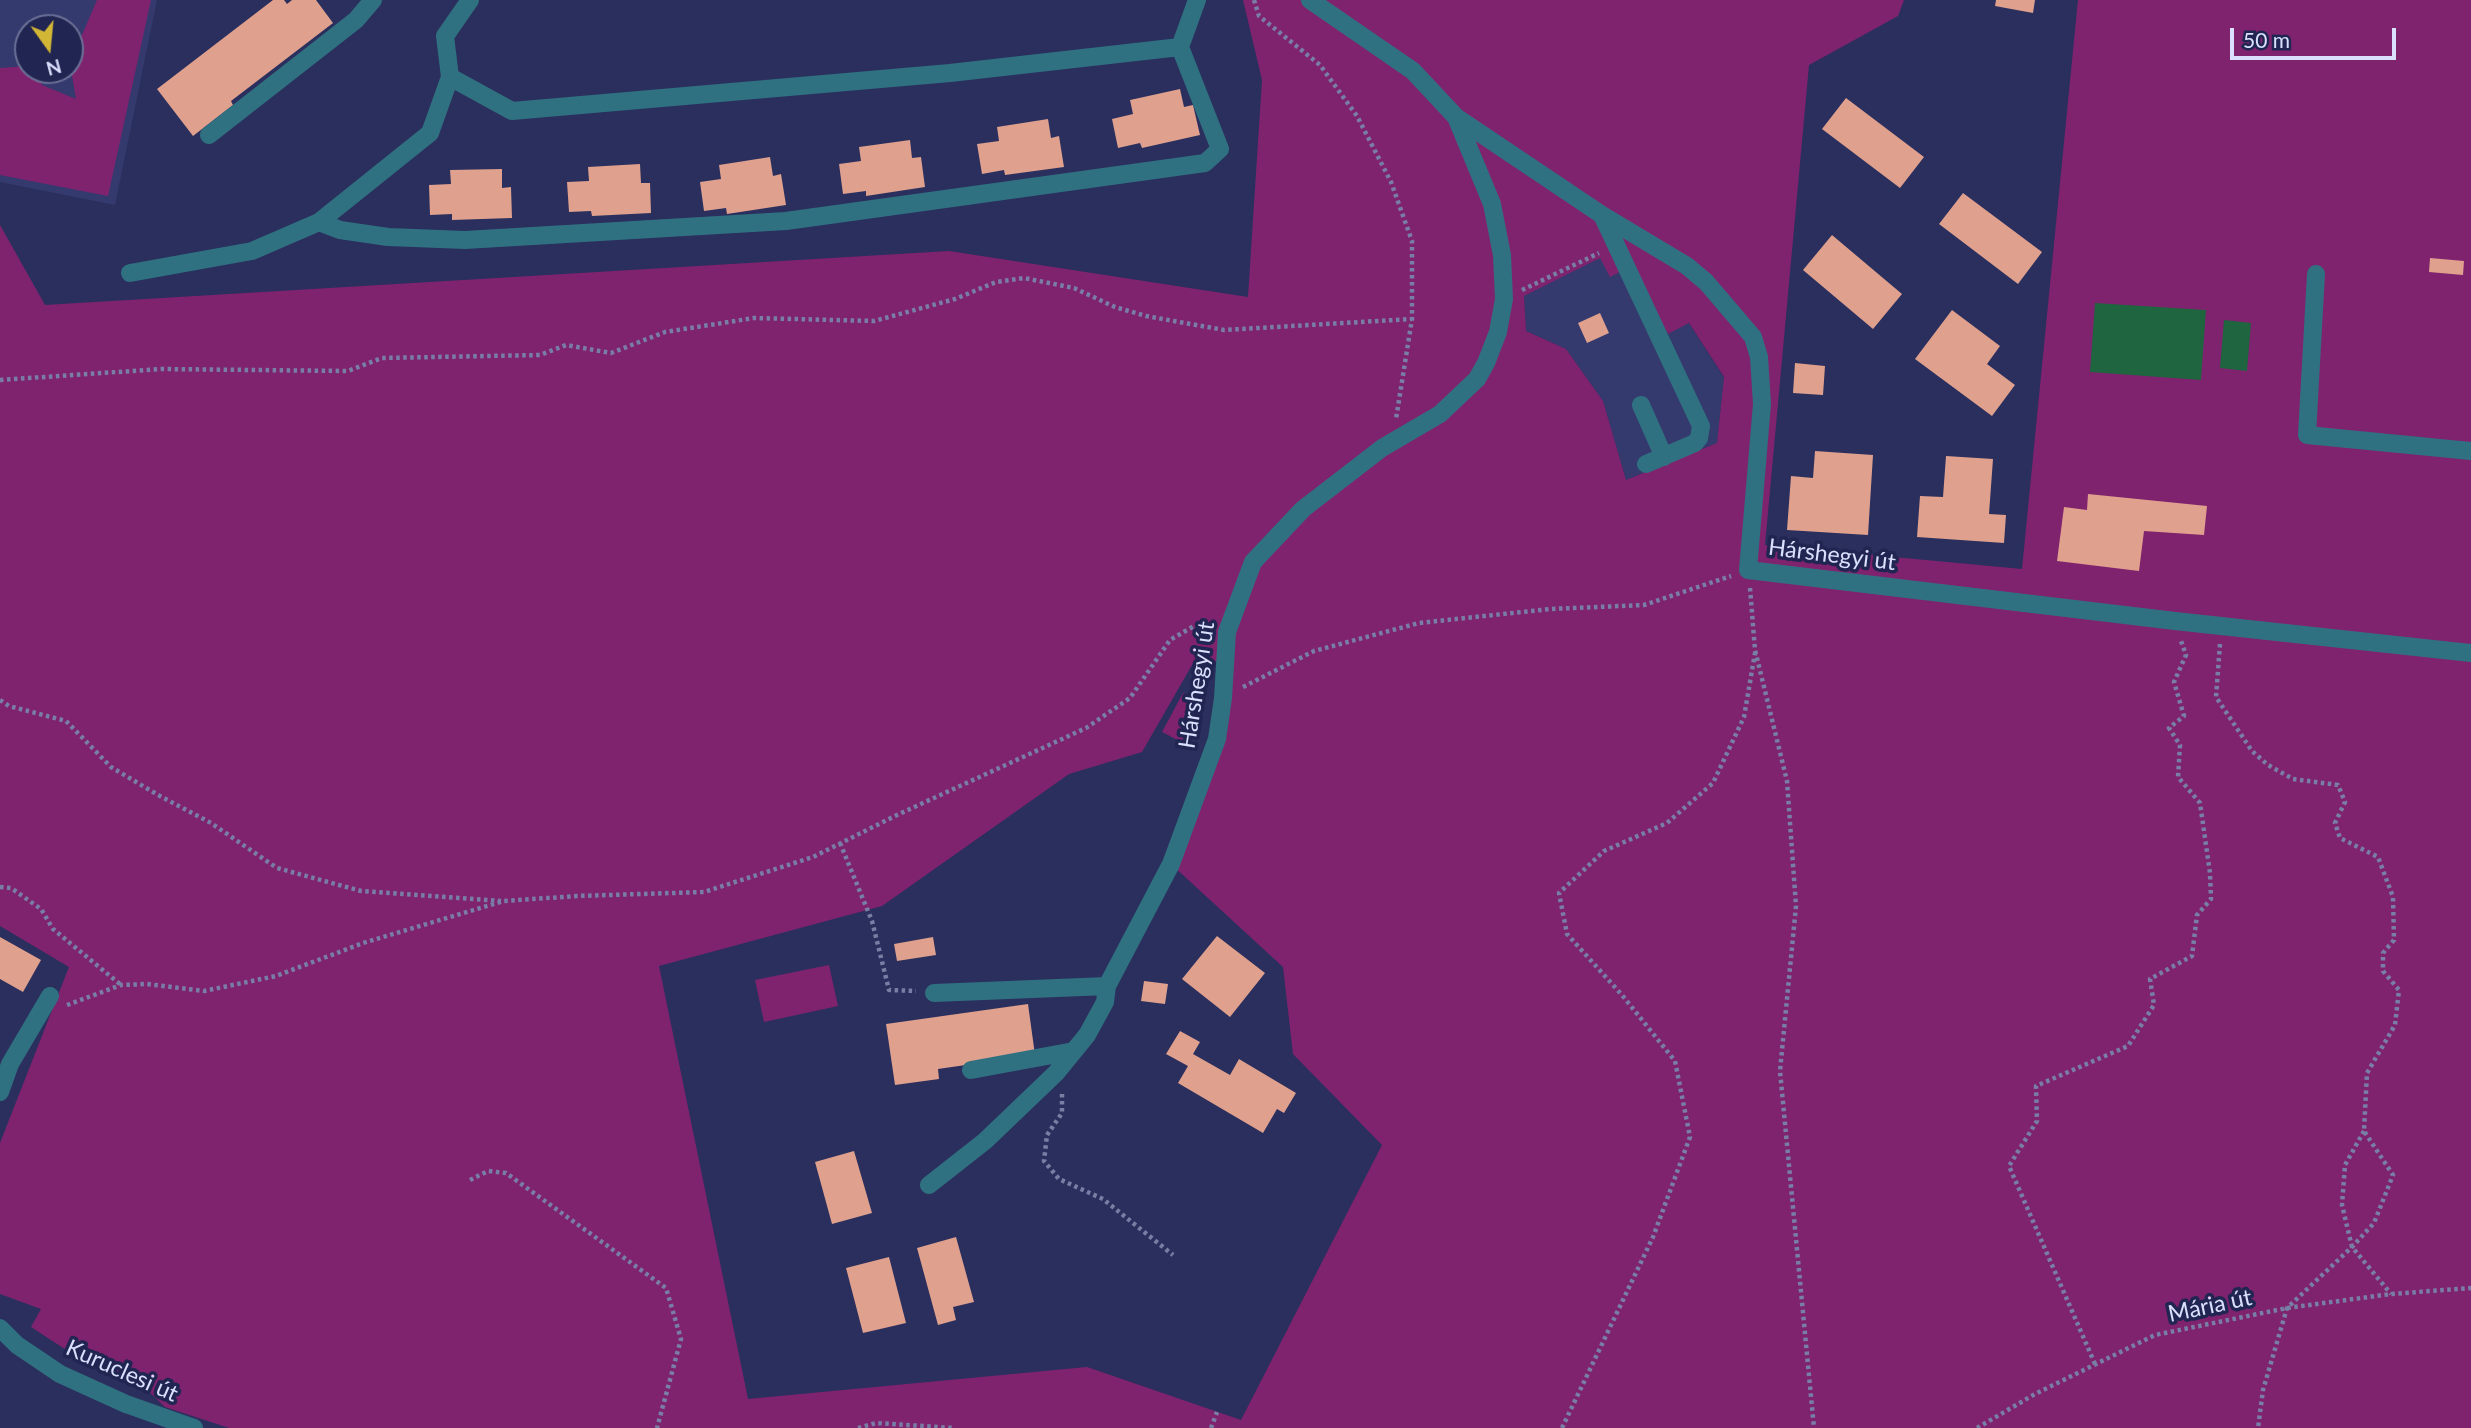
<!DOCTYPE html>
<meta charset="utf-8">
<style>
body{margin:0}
#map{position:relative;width:2471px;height:1428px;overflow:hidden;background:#2a2f5d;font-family:Lato,sans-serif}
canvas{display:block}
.north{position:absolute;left:14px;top:14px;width:70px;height:70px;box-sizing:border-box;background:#212551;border:2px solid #6b7096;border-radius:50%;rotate:165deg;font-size:19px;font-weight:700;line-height:28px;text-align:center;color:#dae0fd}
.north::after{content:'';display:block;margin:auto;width:24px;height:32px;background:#d2b635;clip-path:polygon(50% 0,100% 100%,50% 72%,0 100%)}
.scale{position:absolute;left:2230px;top:28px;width:166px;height:32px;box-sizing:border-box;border:4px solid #dae0fd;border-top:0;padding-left:9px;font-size:21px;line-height:24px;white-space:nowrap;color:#dae0fd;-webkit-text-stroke:5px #212551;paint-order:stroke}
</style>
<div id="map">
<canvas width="2471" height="1428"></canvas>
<div class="north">N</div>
<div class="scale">50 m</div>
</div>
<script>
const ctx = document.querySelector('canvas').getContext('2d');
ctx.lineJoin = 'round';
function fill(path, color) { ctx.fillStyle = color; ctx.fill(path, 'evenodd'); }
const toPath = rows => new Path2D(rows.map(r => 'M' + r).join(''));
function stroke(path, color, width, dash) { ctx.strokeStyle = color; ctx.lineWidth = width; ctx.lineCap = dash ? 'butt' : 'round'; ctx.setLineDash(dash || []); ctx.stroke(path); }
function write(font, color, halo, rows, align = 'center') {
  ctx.font = font + ' Lato,sans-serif'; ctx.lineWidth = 7; ctx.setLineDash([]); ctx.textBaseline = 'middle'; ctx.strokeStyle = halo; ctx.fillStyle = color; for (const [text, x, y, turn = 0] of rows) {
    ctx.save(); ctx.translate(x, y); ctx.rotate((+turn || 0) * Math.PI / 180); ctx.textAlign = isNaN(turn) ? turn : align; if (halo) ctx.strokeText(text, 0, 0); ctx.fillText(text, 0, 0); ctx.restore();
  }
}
fill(toPath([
 [0,0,157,0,115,205,0,182],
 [28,28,70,28,70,70,28,70],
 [1600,257,1631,265,1668,334,1688,322,1724,378,1717,443,1626,480,1603,401,1566,349,1526,331,1524,296]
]), '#343a6e');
fill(toPath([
 [97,0,151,0,108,196,0,175,0,68,28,66,28,70,34,70,42,85,76,99,70,63],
 [1243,0,1904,0,1898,16,1809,65,1765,545,2022,569,2078,0,2471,0,2471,1428,229,1428,165,1407,138,1381,71,1353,31,1327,41,1309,0,1294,0,1143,69,967,0,926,0,225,45,305,949,251,1248,297,1262,80],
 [1600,258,1610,277,1631,266,1668,334,1689,323,1724,377,1717,443,1626,480,1603,401,1566,349,1526,331,1524,296],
 [1196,658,1223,663,1217,739,1171,864,1283,967,1293,1054,1382,1145,1241,1420,1087,1367,748,1399,659,966,882,906,1069,774,1142,752],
 [1183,693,1206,698,1189,746,1162,732],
 [829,965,838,1006,764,1022,755,980]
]), '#80236e');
fill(toPath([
 [2095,303,2206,310,2201,380,2090,372],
 [2224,320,2251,323,2247,371,2220,368]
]), '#1e6540');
fill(toPath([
 [273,0,284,0,287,4,292,0,316,0,333,23,231,101,233,105,193,136,157,89],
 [1996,0,2035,0,2033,13,1995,6],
 [1180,89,1184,107,1193,105,1200,135,1142,148,1140,143,1118,148,1112,119,1133,114,1130,100],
 [1846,98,1924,157,1900,188,1822,129],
 [1048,119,1051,138,1059,136,1064,167,1005,175,1004,170,982,174,977,144,999,141,997,127],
 [910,140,912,158,921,157,925,187,866,196,866,191,843,194,839,164,861,161,859,147],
 [770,157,773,176,781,174,786,205,727,214,726,208,704,211,700,182,721,179,719,165],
 [640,164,641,183,650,183,651,213,592,216,591,211,569,212,567,182,589,181,588,167],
 [502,169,502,188,511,187,512,218,452,220,452,214,430,215,429,185,451,184,450,170],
 [1963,193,2042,252,2018,284,1939,224],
 [1832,235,1902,294,1873,329,1803,270],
 [2430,258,2464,261,2463,275,2429,272],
 [1952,310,2000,346,1987,364,2015,385,1992,416,1915,359],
 [1600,313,1609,333,1587,343,1578,323],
 [1795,363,1825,366,1823,395,1793,393],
 [1815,451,1873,455,1868,535,1787,530,1791,476,1813,478],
 [1946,456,1993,459,1989,514,2006,515,2004,543,1917,537,1920,496,1943,497],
 [2088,494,2207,506,2204,535,2144,531,2139,571,2057,561,2064,507,2087,510],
 [1199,665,1208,669,1203,680,1192,675],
 [1217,936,1265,973,1230,1017,1182,979],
 [0,937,41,960,23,992,0,979],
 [933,937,936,955,897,961,894,944],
 [1144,981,1168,984,1165,1004,1141,1001],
 [1028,1004,1035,1055,938,1069,939,1079,895,1085,886,1024],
 [1180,1031,1200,1042,1193,1054,1230,1075,1239,1059,1296,1093,1284,1113,1277,1109,1263,1133,1178,1083,1188,1066,1166,1054],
 [854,1151,872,1213,832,1224,815,1162],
 [956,1237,974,1302,953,1307,956,1320,938,1325,917,1248],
 [889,1257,906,1323,863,1333,846,1268]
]), '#dfa08e');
stroke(toPath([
 [1254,0,1259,16,1320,65,1357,116,1391,182,1412,241,1412,319,1396,419],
 [1522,290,1599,253],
 [0,380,161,369,348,371,382,358,540,355,566,345,611,353,665,332,754,318,874,321,955,299,996,282,1024,278,1074,288,1115,307,1146,316,1224,330,1412,319],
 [1750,588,1755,650,1787,781,1796,906,1780,1071,1814,1428],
 [2220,644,2216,697,2252,751,2268,765,2293,779,2338,785,2345,802,2335,823,2340,838,2378,857,2393,897,2394,940,2383,953,2383,971,2399,990,2395,1025,2367,1073,2364,1131,2393,1175,2374,1223,2352,1247,2287,1308,2263,1390,2258,1428],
 [1243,687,1314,651,1419,623,1550,609,1644,605,1731,576],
 [0,700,9,706,66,721,111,767,158,795,211,823,277,868,361,891,501,901],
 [840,843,872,921,889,990,916,991],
 [0,887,11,888,41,909,53,929,121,985],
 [67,1005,121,985,147,984,204,991,276,976,363,943,504,901,577,896,704,892,813,857,897,815,1086,728,1130,698,1170,640,1194,626,1211,629],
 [1062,1094,1062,1113,1047,1135,1044,1161,1059,1179,1103,1199,1173,1255],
 [2364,1131,2345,1165,2342,1205,2352,1247,2391,1294],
 [470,1180,488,1171,506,1173,666,1288,681,1339,657,1428],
 [2095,1364,2009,1166,2037,1121,2036,1086,2128,1046,2154,1005,2150,979,2192,956,2197,915,2211,899,2210,873,2200,803,2178,777,2180,745,2169,728,2184,716,2174,682,2186,655,2180,638],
 [858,1428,876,1423,954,1428],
 [1211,1428,1217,1412],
 [1562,1428,1653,1237,1690,1137,1675,1061,1622,995,1567,934,1559,893,1604,851,1667,823,1713,783,1744,717,1755,653],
 [1977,1428,2035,1394,2155,1335,2287,1308,2391,1294,2471,1288]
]), '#797ea5', 4.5, [3.5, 3.5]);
stroke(toPath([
 [470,0,445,36,450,77,512,111,950,73,1180,47],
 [1310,0,1413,71,1456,117,1602,215,1687,266,1706,282,1753,337,1759,357,1762,404,1748,570,2175,621,2471,653],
 [209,135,356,20,373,0],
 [1602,215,1701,426,1699,438,1695,443,1646,464],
 [319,222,340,230,388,237,465,240,786,221,1205,163,1220,149,1180,47,1197,0],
 [130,273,252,251,319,222,430,133,450,77],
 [2316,274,2307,435,2471,451],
 [1641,405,1664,457],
 [934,993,1107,986],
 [971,1070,1074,1051],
 [0,1092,10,1064,50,996],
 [929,1185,985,1141,1056,1073,1087,1035,1105,1002,1107,986,1171,864,1217,739,1223,698,1227,632,1253,562,1303,509,1382,448,1440,414,1477,379,1486,363,1498,332,1504,299,1502,255,1492,204,1456,117],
 [0,1328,17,1345,60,1374,126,1404,194,1428]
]), '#307181', 18);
write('23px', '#dae0fd', '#212551', [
 ["Hárshegyi út",1832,555,7],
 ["Hárshegyi út",1197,685,-81],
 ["Mária út",2210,1306,-12],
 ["Kuruclesi út",122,1371,24]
]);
</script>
